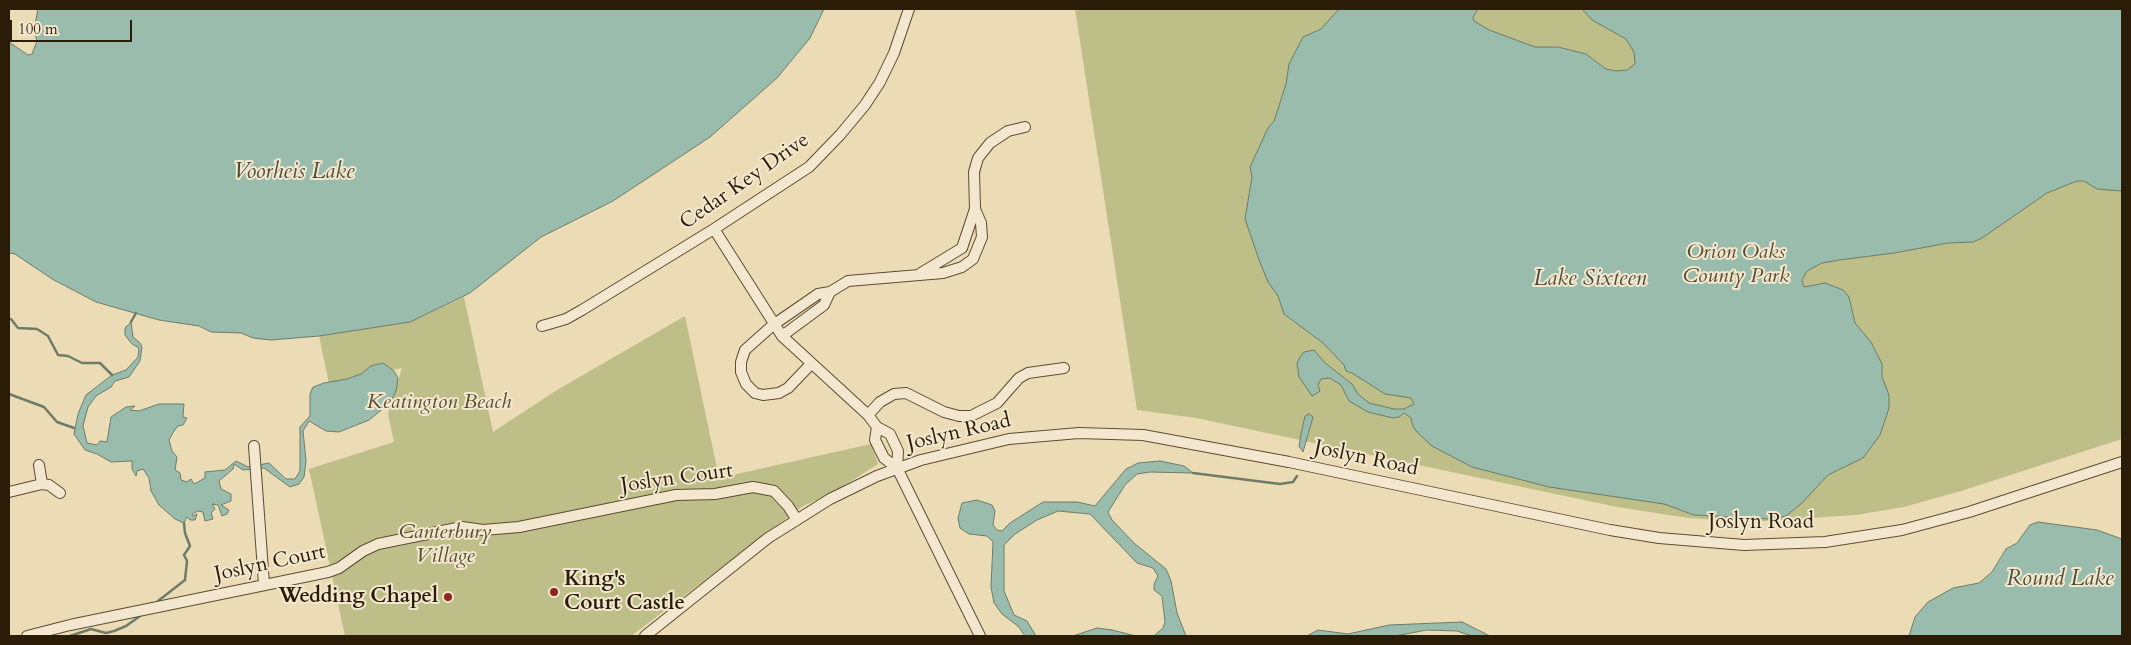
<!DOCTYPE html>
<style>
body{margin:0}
#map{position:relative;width:2131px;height:645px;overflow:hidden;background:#ecdcb5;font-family:Cardo,serif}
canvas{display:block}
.frame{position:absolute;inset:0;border:10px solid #2b1c07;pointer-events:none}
.scale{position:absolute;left:10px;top:20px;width:122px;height:22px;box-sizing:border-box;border:2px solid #2b1c07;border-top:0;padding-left:6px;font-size:15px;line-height:18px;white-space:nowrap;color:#2b1c07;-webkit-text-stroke:4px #f3e8cf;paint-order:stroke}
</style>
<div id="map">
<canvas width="2131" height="645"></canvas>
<div class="frame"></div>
<div class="scale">100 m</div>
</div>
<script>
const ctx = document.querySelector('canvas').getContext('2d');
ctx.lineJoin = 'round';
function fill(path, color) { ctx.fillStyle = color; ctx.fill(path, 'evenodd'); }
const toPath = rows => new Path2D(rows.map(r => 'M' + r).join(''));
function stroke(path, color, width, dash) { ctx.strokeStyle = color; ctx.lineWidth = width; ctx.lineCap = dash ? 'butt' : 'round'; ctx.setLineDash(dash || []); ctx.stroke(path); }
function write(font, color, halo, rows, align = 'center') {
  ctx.font = font + ' Cardo,serif'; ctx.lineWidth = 4; ctx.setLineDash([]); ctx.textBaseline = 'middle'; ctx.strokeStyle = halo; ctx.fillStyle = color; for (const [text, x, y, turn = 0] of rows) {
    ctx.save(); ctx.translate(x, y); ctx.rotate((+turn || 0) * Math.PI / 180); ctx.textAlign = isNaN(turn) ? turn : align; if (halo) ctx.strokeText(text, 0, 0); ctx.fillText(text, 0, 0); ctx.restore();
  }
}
fill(toPath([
 [1075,9,2122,9,2122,439,1961,491,1904,507,1856,515,1748,522,1688,518,1617,507,1196,418,1137,410],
 [464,297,493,432,557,390,685,316,719,478,871,444,878,464,831,494,803,506,631,636,345,636,309,469,394,442,388,414,402,368,329,384,319,336,410,322]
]), '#bebe89');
const water = toPath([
 [38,9,824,9,810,38,777,78,710,137,613,201,541,237,470,293,410,322,319,336,271,340,253,338,241,333,211,332,199,326,159,320,96,302,52,279,15,254,9,253,9,42,28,55,32,54,37,41,34,30,38,9],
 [1339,9,1478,9,1473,17,1474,21,1489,30,1535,47,1558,47,1586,54,1606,69,1616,71,1627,70,1635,64,1634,52,1626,39,1592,20,1582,9,2122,9,2122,191,2097,189,2084,181,2077,181,2047,193,1982,238,1973,242,1948,243,1894,253,1839,260,1822,263,1807,271,1802,280,1804,287,1825,283,1843,290,1849,297,1855,323,1871,342,1882,364,1882,377,1889,395,1889,408,1880,435,1863,458,1828,475,1802,503,1786,516,1770,519,1694,515,1664,504,1549,487,1472,467,1432,446,1416,431,1412,424,1411,418,1404,413,1399,417,1393,418,1368,412,1349,401,1341,385,1330,378,1321,379,1318,385,1320,391,1312,396,1299,377,1297,363,1300,357,1304,352,1314,350,1324,362,1352,384,1358,394,1369,403,1394,409,1404,409,1414,404,1411,398,1385,394,1352,373,1346,371,1344,365,1323,343,1284,314,1278,296,1268,282,1259,260,1245,219,1252,177,1250,167,1268,128,1274,121,1286,84,1289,64,1303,37,1321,29,1339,9],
 [131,322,133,337,140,343,142,347,140,361,129,377,115,381,111,387,96,396,88,407,83,426,87,443,97,445,100,441,107,442,111,417,126,407,135,406,130,410,139,411,159,404,184,404,183,417,187,418,183,425,178,426,174,431,169,440,172,451,177,457,175,470,180,473,181,480,187,482,191,479,194,484,205,478,205,472,225,470,236,461,248,467,269,463,286,479,295,479,300,471,300,427,310,416,310,394,313,387,324,383,347,379,361,374,371,366,383,363,394,371,398,378,396,391,390,403,369,420,339,432,326,431,309,421,303,431,306,461,304,477,299,484,290,487,264,468,243,470,234,464,233,469,219,481,221,489,231,494,231,501,221,505,229,510,227,514,222,516,218,505,212,504,215,509,211,513,213,519,205,521,203,512,198,511,192,514,193,516,197,514,195,520,190,520,187,517,184,523,175,519,159,505,151,491,149,478,143,469,137,471,136,476,132,469,132,461,111,462,97,454,85,450,74,434,78,414,86,395,112,375,126,370,138,357,139,348,132,344,125,335,125,328,131,322],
 [1309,414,1313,417,1303,452,1299,446,1301,434,1305,416,1309,414],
 [1160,461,1184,466,1193,473,1150,472,1137,474,1125,485,1108,512,1112,520,1134,543,1166,569,1171,581,1177,613,1186,636,1154,636,1163,628,1165,622,1162,596,1154,590,1154,584,1158,576,1153,568,1137,563,1090,514,1058,511,1037,520,1015,534,1004,545,1004,591,1014,615,1027,621,1036,636,1025,636,1019,627,1002,614,994,603,991,587,993,542,987,536,969,534,960,528,958,518,962,503,977,500,992,505,995,511,993,525,997,530,1002,531,1010,523,1043,502,1077,502,1095,506,1126,469,1138,463,1160,461],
 [2038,522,2097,530,2122,539,2122,636,1909,636,1915,617,1928,602,1953,588,1979,583,1992,572,2006,549,2017,543,2030,525,2038,522],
 [1462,622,1490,636,1472,636,1457,631,1427,630,1395,636,1307,636,1318,630,1348,634,1389,625,1462,622],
 [1097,628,1112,630,1136,636,1073,636,1097,628]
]);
fill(water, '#99bcac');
stroke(water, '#6d7c6a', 1);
stroke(toPath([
 [11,319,18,328,37,329,48,336,58,355,68,356,82,363,100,363,112,375],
 [131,322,136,313],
 [9,394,44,407,57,422,74,428],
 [1193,473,1280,484,1293,482,1297,476],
 [158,601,185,580,187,561,184,555,190,546,185,533,184,523],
 [70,636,91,629,106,633,114,631,126,626,140,616]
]), '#6d7c6a', 2.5);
const minor = toPath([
 [714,229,782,336,868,415,877,427,890,434,898,451,897,468],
 [921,273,962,248,975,209,974,172,978,158,990,143,1008,131,1025,127],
 [542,326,566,319,582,310,714,229,809,167,840,135,865,105,880,82,894,53,909,9],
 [782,336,824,305,830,292],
 [811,364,788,388,779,393,763,395,755,393,746,384,741,372,741,362,745,350,773,325,818,294,830,292,848,281,943,273,962,267,973,259,982,237,981,223,975,209],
 [868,415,880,402,894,394,906,393,944,412,959,416,971,416,997,403,1019,378,1028,373,1064,368],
 [877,427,875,440,884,458,897,468,980,636],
 [254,446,264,584],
 [39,465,42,484],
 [9,492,42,484,49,485,60,493],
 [27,636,70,625,328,572,339,568,363,551,378,544,462,527,483,530,519,527,676,495,715,494,753,487,774,491,788,506,797,520],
 [645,636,768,538,830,499,877,476,921,460,1009,439,1079,433,1143,435,1289,462,1610,530,1659,538,1744,545,1825,542,1902,530,1969,512,2122,462]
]);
stroke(minor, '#5b4c32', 12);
stroke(minor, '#f3e8cf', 10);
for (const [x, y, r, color] of [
 [554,592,5,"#8f2418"],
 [448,597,5,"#8f2418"]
]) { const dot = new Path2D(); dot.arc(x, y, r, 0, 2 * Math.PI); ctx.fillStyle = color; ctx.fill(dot); stroke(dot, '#f3e8cf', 2); }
write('21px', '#2b1c07', '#f3e8cf', [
 ["Cedar Key Drive",745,182,-35],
 ["Joslyn Road",959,433,-13],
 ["Joslyn Road",1366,459,12],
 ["Joslyn Court",677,479,-8],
 ["Joslyn Road",1761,523],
 ["Joslyn Court",270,564,-12]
]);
write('italic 21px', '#574d2e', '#f3e8cf', [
 ["Orion Oaks",1736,253],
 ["County Park",1736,277],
 ["Keatington Beach",439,403],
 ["Canterbury",445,533],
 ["Village",445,557]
]);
write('bold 21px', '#2b1c07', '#f3e8cf', [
 ["King's",564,580],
 ["Court Castle",564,604],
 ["Wedding Chapel",438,597,"right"]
], 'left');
write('italic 22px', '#4c4c39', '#f3e8cf', [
 ["Voorheis Lake",294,173],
 ["Lake Sixteen",1590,280],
 ["Round Lake",2060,580]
]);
</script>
